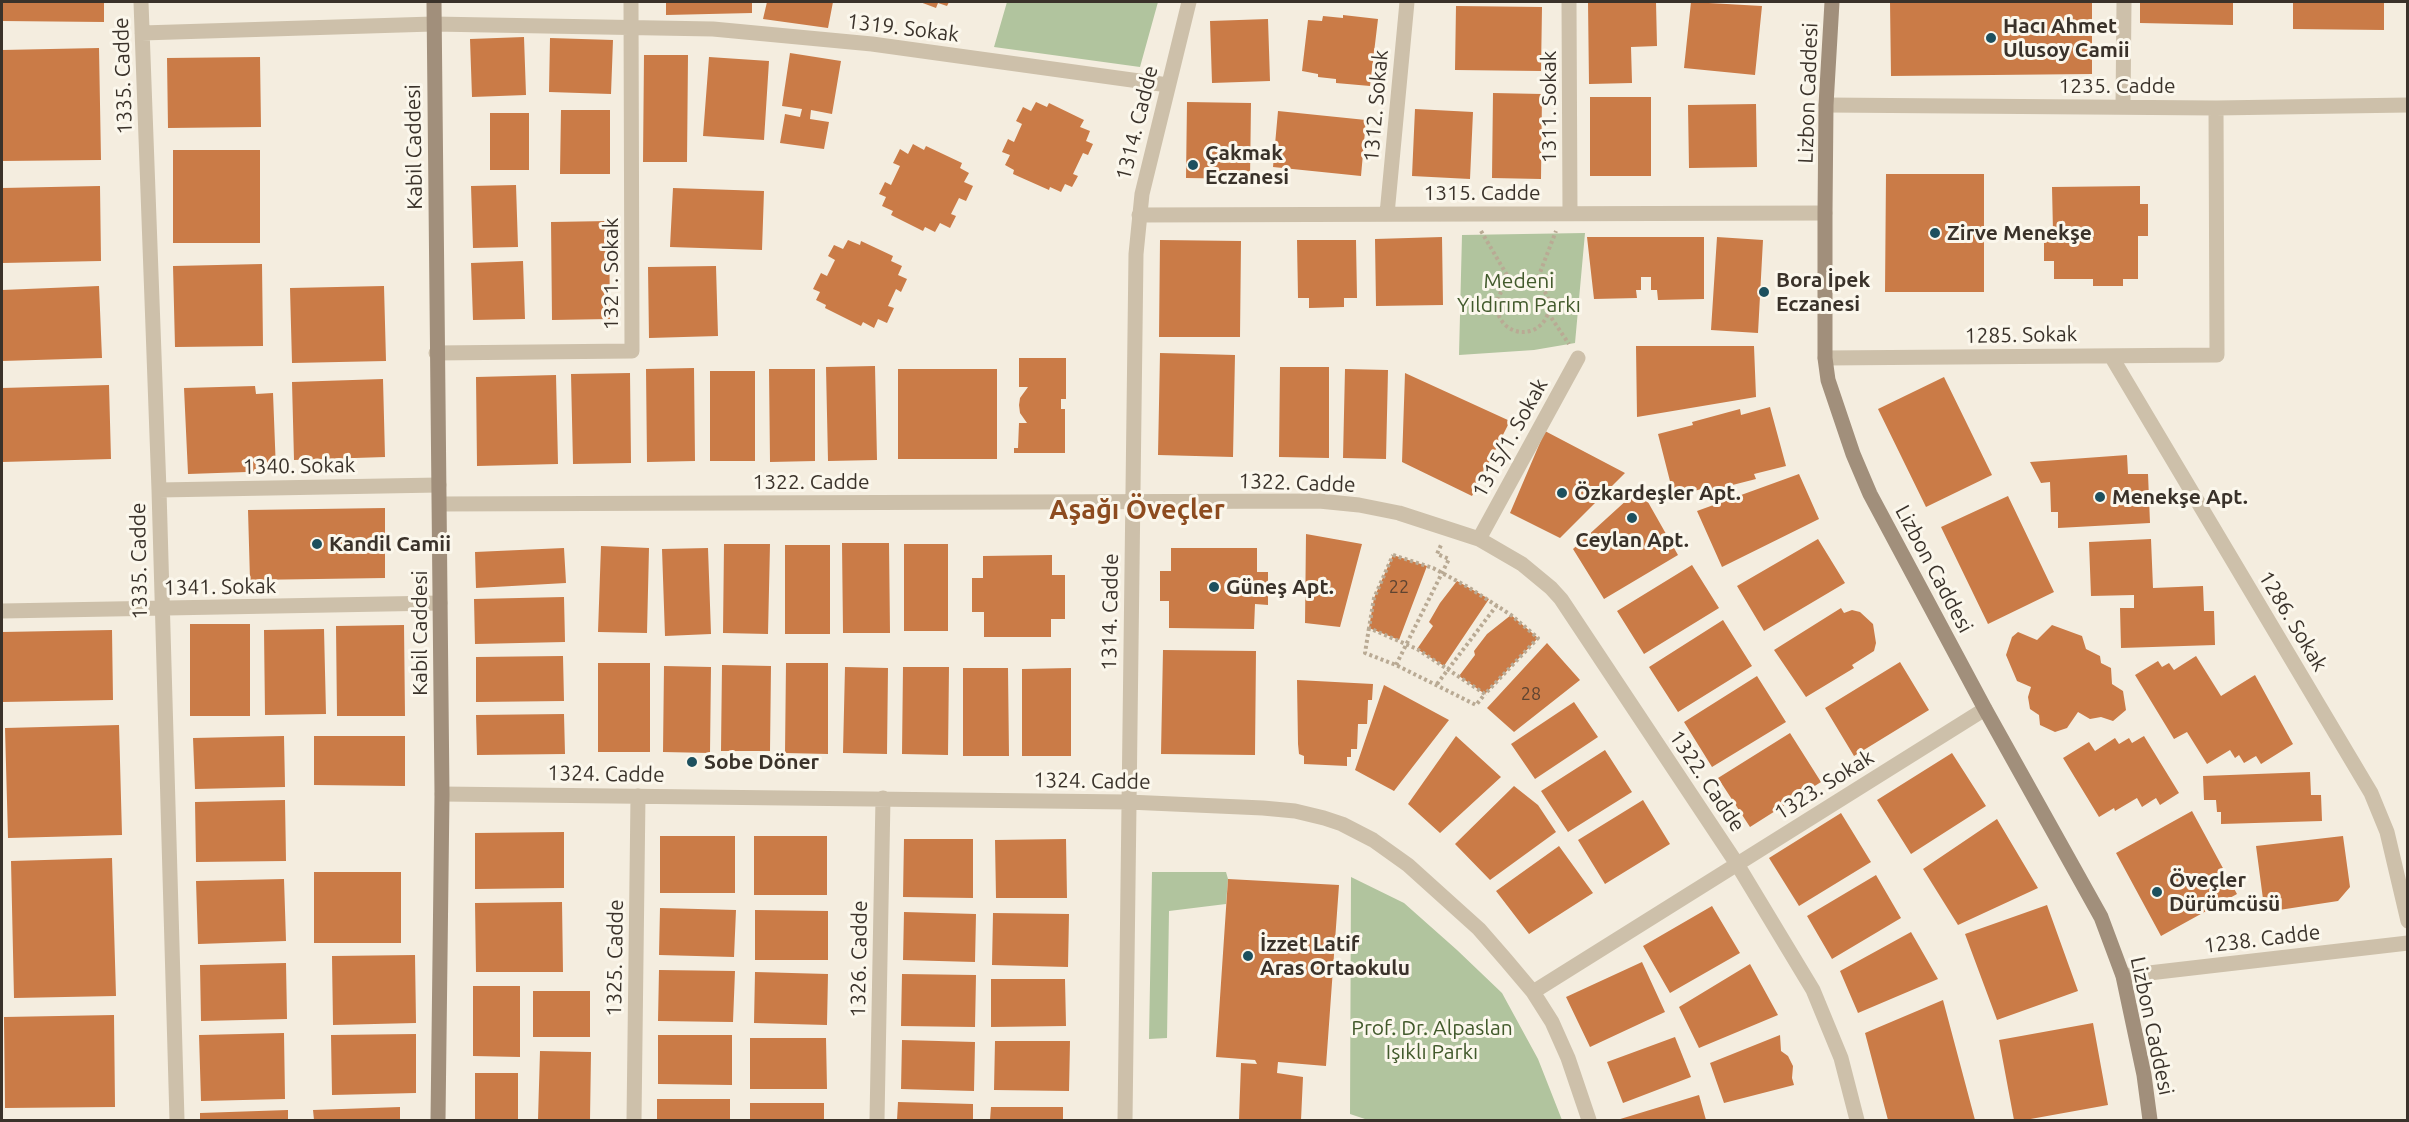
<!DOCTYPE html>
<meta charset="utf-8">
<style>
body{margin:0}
#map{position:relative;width:2409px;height:1122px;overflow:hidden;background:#f4eddf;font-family:Ubuntu,sans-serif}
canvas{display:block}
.frame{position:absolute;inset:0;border:3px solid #3a322a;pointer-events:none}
</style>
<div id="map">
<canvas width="2409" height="1122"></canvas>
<div class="frame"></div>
</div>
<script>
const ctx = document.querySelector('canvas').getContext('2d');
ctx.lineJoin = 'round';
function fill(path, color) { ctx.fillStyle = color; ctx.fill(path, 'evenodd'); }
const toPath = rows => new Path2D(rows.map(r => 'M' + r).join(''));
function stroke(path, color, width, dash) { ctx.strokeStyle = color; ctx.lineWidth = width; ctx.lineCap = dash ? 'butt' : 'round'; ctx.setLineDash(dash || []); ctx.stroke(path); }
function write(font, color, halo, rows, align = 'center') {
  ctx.font = font + ' Ubuntu,sans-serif'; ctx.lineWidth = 6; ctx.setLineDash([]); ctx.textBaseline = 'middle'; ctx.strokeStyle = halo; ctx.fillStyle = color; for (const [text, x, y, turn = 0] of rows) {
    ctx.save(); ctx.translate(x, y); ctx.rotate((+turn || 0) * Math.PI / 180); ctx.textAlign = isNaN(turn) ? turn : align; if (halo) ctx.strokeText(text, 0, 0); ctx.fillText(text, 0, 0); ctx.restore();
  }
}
fill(toPath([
 [1007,2,1158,2,1140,67,994,47],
 [1585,233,1575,343,1534,350,1459,355,1462,235],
 [1152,872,1226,872,1228,879,1226,904,1169,911,1167,1038,1149,1039],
 [1351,877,1404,903,1457,950,1502,993,1538,1059,1562,1120,1368,1120,1350,1114]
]), '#b1c49e');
fill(toPath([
 [2,2,104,2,104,22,2,21],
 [666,2,752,2,752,13,666,15],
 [767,2,833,2,828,28,763,19],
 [920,2,949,2,947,6,938,3,936,8],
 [1588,2,1656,2,1657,46,1631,47,1632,83,1589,84],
 [1691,2,1762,6,1755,75,1684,68],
 [1890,2,2092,2,2092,74,1891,76],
 [2140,2,2233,2,2233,25,2140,23],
 [2293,2,2384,2,2384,30,2293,29],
 [1456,6,1542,7,1541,71,1455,70],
 [1343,15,1378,19,1370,86,1336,83,1336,79,1318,77,1318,74,1302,71,1308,20,1322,21,1323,16,1343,18],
 [1268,19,1270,81,1212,83,1210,21],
 [524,37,526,95,472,97,470,39],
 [550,38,613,40,611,94,549,92],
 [99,48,101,160,2,161,2,50],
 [790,53,841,61,832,114,811,110,810,119,829,122,824,149,780,143,785,114,800,117,802,109,782,106],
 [644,55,688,55,687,162,643,162],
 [260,57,261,127,168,128,167,58],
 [709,57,769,61,764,140,703,136],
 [1493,93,1542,94,1541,179,1492,178],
 [1590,97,1651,97,1651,176,1590,176],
 [1036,102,1047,107,1049,103,1084,120,1080,127,1090,131,1086,141,1093,144,1088,155,1083,153,1073,174,1078,176,1072,187,1065,184,1061,192,1050,187,1049,190,1013,174,1014,170,1005,165,1010,155,1002,152,1008,139,1014,142,1022,124,1016,121,1023,107,1031,111],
 [1187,102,1251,103,1250,179,1186,178],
 [1756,104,1757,167,1689,168,1688,105],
 [1415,109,1473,112,1470,179,1412,176],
 [561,110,610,110,610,174,560,174],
 [1278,111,1366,120,1361,176,1273,167],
 [490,113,529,113,529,170,490,170],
 [913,144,924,150,926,146,962,163,960,168,969,173,964,182,973,186,966,201,959,198,951,214,956,216,950,228,940,223,935,232,925,227,923,231,891,215,893,211,882,206,886,197,879,194,885,182,891,185,900,166,893,163,900,149,908,154],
 [173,150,260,150,260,243,173,243],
 [1886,174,1984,174,1984,292,1885,292],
 [516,185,518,247,473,248,471,186],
 [100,186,101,261,2,263,2,188],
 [2140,186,2140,204,2148,204,2148,236,2138,236,2138,279,2123,279,2123,286,2093,286,2093,279,2054,279,2054,261,2044,261,2044,232,2053,232,2052,187],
 [673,188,764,191,762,250,670,247],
 [609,221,610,319,552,320,551,222],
 [1442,237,1443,305,1376,306,1375,239],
 [1587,237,1704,237,1704,299,1658,300,1657,290,1651,290,1651,277,1641,277,1641,290,1636,290,1637,298,1594,299],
 [1717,237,1763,240,1758,333,1711,330],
 [848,240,860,245,861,241,893,256,891,261,902,266,898,275,907,279,901,292,896,289,888,306,894,308,887,323,878,319,874,328,863,322,861,326,825,308,826,305,816,300,820,292,813,289,821,273,827,276,835,260,828,256,834,245,843,249],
 [1160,240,1241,241,1240,337,1159,337],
 [1297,240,1356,240,1357,298,1344,298,1344,307,1309,308,1309,298,1298,298],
 [523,261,525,319,473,320,471,263],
 [262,264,263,346,175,347,173,266],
 [716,266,718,336,649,338,648,267],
 [99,286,102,358,2,361,2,290],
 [384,286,386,361,292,363,290,288],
 [1636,346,1754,346,1756,397,1637,417],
 [1160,353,1235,355,1233,457,1158,455],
 [1019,358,1066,358,1066,399,1061,399,1061,409,1065,409,1065,453,1014,453,1014,448,1018,448,1019,423,1027,423,1020,413,1019,405,1020,398,1028,387,1019,387],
 [875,366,877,460,828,461,826,367],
 [1280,367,1329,367,1329,458,1279,457],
 [694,368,695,461,647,462,646,369],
 [769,369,815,369,815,461,770,462],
 [898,369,997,369,997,459,898,459],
 [1345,369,1388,370,1386,459,1343,458],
 [710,371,755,371,755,461,710,461],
 [630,373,631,463,573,464,571,374],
 [1405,373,1510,421,1472,496,1402,462],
 [556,375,558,464,477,466,476,377],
 [1944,377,1992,475,1926,507,1878,409],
 [383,379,385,457,294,460,292,382],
 [109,385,111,459,2,462,2,388],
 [255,386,256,394,273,393,276,471,188,474,184,388],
 [1770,407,1786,466,1754,474,1756,479,1709,491,1708,487,1674,497,1658,434,1693,425,1692,422,1740,409,1741,415],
 [1545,431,1625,473,1560,538,1510,513],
 [2127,455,2128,474,2148,474,2150,523,2058,528,2058,512,2051,512,2050,482,2041,483,2030,462],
 [1799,474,1819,519,1722,567,1697,511],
 [1640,488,1678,555,1604,599,1573,549],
 [2008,496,2054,592,1988,624,1941,527],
 [385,508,385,578,250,580,248,510],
 [1306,534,1362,544,1340,627,1305,623],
 [1818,539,1845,583,1764,631,1737,586],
 [2151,539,2153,588,2203,586,2204,611,2214,611,2215,645,2121,648,2120,608,2134,608,2134,595,2091,596,2089,542],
 [842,543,889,543,890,633,843,633],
 [724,544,770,544,768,634,723,633],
 [904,544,948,544,948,631,904,631],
 [785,545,830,545,830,634,785,634],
 [601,546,649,548,647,633,598,632],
 [564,548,566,583,476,588,475,552],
 [708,548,711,634,665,636,662,549],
 [1171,548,1257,548,1257,572,1268,572,1268,605,1255,604,1254,629,1169,628,1169,601,1160,601,1160,571,1171,571],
 [1052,555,1052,575,1065,575,1065,619,1051,619,1051,637,984,637,984,612,972,612,972,578,983,578,983,556],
 [1393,555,1427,566,1399,640,1369,628,1374,598],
 [1692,565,1719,608,1644,654,1617,611],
 [1457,581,1489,599,1444,666,1417,649,1433,626,1429,622,1440,603],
 [564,597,565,642,475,644,474,599],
 [1841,608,1844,613,1852,610,1860,612,1873,624,1876,643,1874,651,1852,665,1854,668,1806,697,1774,650],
 [1511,615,1538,638,1485,694,1459,676,1475,655,1474,651,1487,634],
 [1723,620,1752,666,1678,712,1649,667],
 [190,624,250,624,250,716,190,716],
 [404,625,405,716,337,716,336,626],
 [2052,625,2082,636,2086,649,2100,656,2101,663,2111,668,2112,684,2123,691,2126,710,2113,721,2101,717,2090,719,2078,712,2067,728,2055,732,2040,725,2039,715,2030,709,2028,697,2031,687,2017,681,2006,655,2012,637,2018,632,2037,640],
 [324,629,326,714,265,715,264,630],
 [112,630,113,700,2,702,2,632],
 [1547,643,1580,680,1514,732,1487,708],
 [1163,650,1256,651,1255,755,1161,754],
 [563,656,564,701,476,702,476,657],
 [2196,656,2221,696,2255,675,2293,744,2261,764,2256,756,2244,763,2239,755,2235,758,2230,750,2207,764,2187,732,2174,739,2135,675,2158,661,2162,667,2169,663,2174,670],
 [1900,662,1929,710,1854,756,1825,708],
 [598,663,650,663,650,752,598,752],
 [786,663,828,663,828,754,785,753],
 [722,665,771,666,770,751,721,751],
 [664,666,711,667,710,753,663,752],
 [845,667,888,668,887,754,843,753],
 [903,667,949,667,948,755,902,754],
 [963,668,1008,668,1009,756,963,756],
 [1071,668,1071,756,1022,756,1022,669],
 [1757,676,1786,722,1712,767,1684,722],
 [1297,680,1373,684,1372,700,1368,700,1367,724,1358,724,1357,749,1351,749,1351,757,1347,757,1347,766,1304,764,1304,756,1299,754,1298,744],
 [1384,685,1449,720,1394,791,1355,770],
 [1574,702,1598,737,1535,779,1511,744],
 [564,714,565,754,477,755,476,715],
 [119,725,122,835,8,838,5,728],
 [1790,733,1821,782,1750,827,1718,778],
 [284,736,285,787,195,789,193,738],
 [314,736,405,736,405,786,314,785],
 [1456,736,1501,777,1440,833,1408,804],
 [2144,736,2179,793,2160,805,2156,798,2142,807,2137,798,2115,811,2114,808,2099,817,2063,758,2089,742,2095,751,2115,738,2119,744,2129,738,2132,743],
 [1605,750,1632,792,1568,832,1541,791],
 [1952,753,1986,806,1911,854,1877,800],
 [2310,772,2311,795,2321,795,2322,821,2221,824,2221,812,2217,812,2216,800,2204,800,2203,776],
 [1514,786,1538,805,1556,832,1490,880,1455,844],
 [285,800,286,861,196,862,195,802],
 [1643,800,1670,844,1605,884,1578,840],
 [2192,811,2237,894,2161,936,2116,853],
 [1841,813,1871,862,1799,906,1769,858],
 [1997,819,2038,888,1958,925,1923,869],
 [564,832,564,888,475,889,475,833],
 [660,836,735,836,735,893,660,893],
 [754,836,827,836,827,895,754,895],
 [2343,836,2350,887,2338,901,2279,910,2263,899,2256,846],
 [904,839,973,839,973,898,903,897],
 [1066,839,1067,898,996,898,995,840],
 [1559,846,1593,893,1529,934,1496,891],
 [112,858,116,996,14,998,11,861],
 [314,872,401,872,401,943,314,943],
 [1876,875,1901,918,1832,959,1807,916],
 [284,879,286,941,198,944,196,881],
 [1228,879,1339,885,1326,1066,1278,1062,1277,1073,1303,1077,1301,1120,1239,1120,1241,1063,1257,1064,1255,1060,1216,1057],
 [562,902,563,972,476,972,475,903],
 [2047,905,2078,991,1997,1020,1965,934],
 [1712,906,1740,953,1670,993,1643,946],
 [660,908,736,910,734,957,659,955],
 [755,910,828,911,828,960,755,960],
 [904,912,976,914,975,962,903,960],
 [993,913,1069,914,1068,967,992,965],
 [1911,932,1938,979,1858,1013,1840,971],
 [415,955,416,1023,333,1025,332,956],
 [1642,962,1665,1012,1590,1047,1566,997],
 [286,963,287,1019,201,1021,200,965],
 [1750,964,1778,1015,1699,1048,1679,1007],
 [659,970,735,971,733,1022,658,1021],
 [755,972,828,974,827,1025,754,1023],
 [902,974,976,975,975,1027,901,1026],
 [991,979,1065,979,1066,1026,991,1027],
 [473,986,520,986,520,1057,473,1056],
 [533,991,590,991,590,1037,533,1037],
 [1943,1000,1975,1120,1888,1120,1865,1033],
 [114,1015,115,1107,5,1108,4,1017],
 [2093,1023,2108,1105,2025,1120,2014,1120,1999,1040],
 [284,1033,285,1099,201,1101,199,1035],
 [416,1034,416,1093,332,1095,331,1035],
 [658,1035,732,1035,732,1085,658,1084],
 [1780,1035,1781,1051,1788,1056,1793,1066,1792,1078,1794,1085,1724,1103,1710,1063],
 [1675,1037,1691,1077,1623,1103,1607,1062],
 [750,1038,826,1038,827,1089,750,1089],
 [902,1040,975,1042,974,1091,901,1089],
 [995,1041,1070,1041,1069,1091,994,1090],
 [540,1051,591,1052,590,1120,538,1120],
 [475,1073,518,1073,518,1120,475,1120],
 [1699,1095,1706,1120,1617,1120],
 [657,1099,730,1099,730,1120,657,1120],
 [898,1102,973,1104,973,1120,897,1120],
 [750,1103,824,1103,824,1120,750,1120],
 [400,1107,400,1120,314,1120,313,1110],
 [991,1107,1063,1107,1063,1120,990,1120],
 [288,1110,288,1120,200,1120,200,1113]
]), '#ca7b47');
stroke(toPath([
 [1481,231,1511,282],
 '1497 306a26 26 0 1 1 52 0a26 26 0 1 1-52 0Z',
 [1536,283,1556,231],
 [1548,313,1569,344],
 [1393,555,1433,568,1468,587,1511,615,1538,638,1485,694,1417,649,1369,628,1374,598,1393,555],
 [1369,628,1365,653,1396,665,1476,705,1485,694],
 [1396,665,1449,559,1437,554,1441,545],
 [1437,684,1497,605]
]), '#b9aa94', 4, [3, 3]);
stroke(toPath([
 [141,2,159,490,177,1120],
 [1569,2,1570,213],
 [142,33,433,24,713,29,872,44,1168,85],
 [1826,105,2216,108,2408,105],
 [2123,107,2124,2],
 [1387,214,1407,2],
 [1139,215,1825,213],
 [436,353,632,351,631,2],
 [2111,356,2371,793,2387,832,2408,921],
 [1825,358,2217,355,2216,108],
 [159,490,439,485],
 [440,504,1319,501,1359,505,1399,513,1479,539,1522,564,1551,588,1561,599,1737,864,1813,990,1841,1058,1857,1120],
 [1479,539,1578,358],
 [2,611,440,603],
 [442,794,1128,802,1263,808,1295,811,1324,818,1342,824,1373,840,1408,865,1479,929,1506,960,1533,992,1552,1022,1568,1058,1589,1120],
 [2123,976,2408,943],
 [1533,992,1985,709],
 [634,1120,638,796],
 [877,1120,883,798],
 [1125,1120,1136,254,1142,194,1189,2]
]), '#cdc0aa', 15);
stroke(toPath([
 [434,2,442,794,438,1120],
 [1832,2,1826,105,1825,213,1825,358,1828,380,1853,454,1870,494,1985,709,2101,917,2123,976,2144,1075,2150,1120]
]), '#a18f7b', 15);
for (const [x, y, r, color] of [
 [1991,38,6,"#1d505e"],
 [1193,165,6,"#1d505e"],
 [1935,233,6,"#1d505e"],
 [1764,292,6,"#1d505e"],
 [1562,493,6,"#1d505e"],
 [2100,497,6,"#1d505e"],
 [1632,518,6,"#1d505e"],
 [317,544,6,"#1d505e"],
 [1214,587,6,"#1d505e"],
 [692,762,6,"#1d505e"],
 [2157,892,6,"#1d505e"],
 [1248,956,6,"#1d505e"]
]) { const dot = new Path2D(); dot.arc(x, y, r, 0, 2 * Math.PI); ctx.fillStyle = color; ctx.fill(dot); stroke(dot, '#fbf7ec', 2); }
write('18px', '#5e4431', null, [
 ["22",1399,587],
 ["28",1531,694]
]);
write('bold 21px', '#3a322a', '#fbf7ec', [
 ["Hacı Ahmet",2003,26],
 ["Ulusoy Camii",2003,50],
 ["Çakmak",1205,153],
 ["Eczanesi",1205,177],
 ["Zirve Menekşe",1947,233],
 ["Bora İpek",1776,280],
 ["Eczanesi",1776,304],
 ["Özkardeşler Apt.",1574,493],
 ["Menekşe Apt.",2112,497],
 ["Ceylan Apt.",1632,540,"center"],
 ["Kandil Camii",329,544],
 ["Güneş Apt.",1226,587],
 ["Sobe Döner",704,762],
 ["Öveçler",2169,880],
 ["Dürümcüsü",2169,904],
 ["İzzet Latif",1260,944],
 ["Aras Ortaokulu",1260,968]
], 'left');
write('21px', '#3a322a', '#fbf7ec', [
 ["1319. Sokak",903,28,7],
 ["1335. Cadde",123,76,-92],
 ["1235. Cadde",2117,86],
 ["Lizbon Caddesi",1808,93,-88],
 ["1312. Sokak",1376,106,-85],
 ["1311. Sokak",1549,107,-90],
 ["1314. Cadde",1137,123,-76],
 ["Kabil Caddesi",414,147,-91],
 ["1315. Cadde",1482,193],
 ["1321. Sokak",611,274,-90],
 ["1285. Sokak",2021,335,-1],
 ["1315/1. Sokak",1510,438,-61],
 ["1340. Sokak",299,466,-1],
 ["1322. Cadde",811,482],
 ["1322. Cadde",1297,483,2],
 ["1335. Cadde",139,561,-91],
 ["Lizbon Caddesi",1934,569,62],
 ["1341. Sokak",220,587,-1],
 ["1314. Cadde",1110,612,-89],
 ["1286. Sokak",2293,621,59],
 ["Kabil Caddesi",420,633,-90],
 ["1324. Cadde",606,774,1],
 ["1324. Cadde",1092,781,1],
 ["1322. Cadde",1707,781,56],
 ["1323. Sokak",1824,785,-32],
 ["1238. Cadde",2262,939,-7],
 ["1325. Cadde",615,958,-89],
 ["1326. Cadde",859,959,-89],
 ["Lizbon Caddesi",2152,1026,78]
]);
write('21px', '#425a2c', '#fbf7ec', [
 ["Medeni",1519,281],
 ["Yıldırım Parkı",1519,305],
 ["Prof. Dr. Alpaslan",1432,1028],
 ["Işıklı Parkı",1432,1052]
]);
write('bold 27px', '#8d4b1f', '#fbf7ec', [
 ["Aşağı Öveçler",1137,510]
]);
</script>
